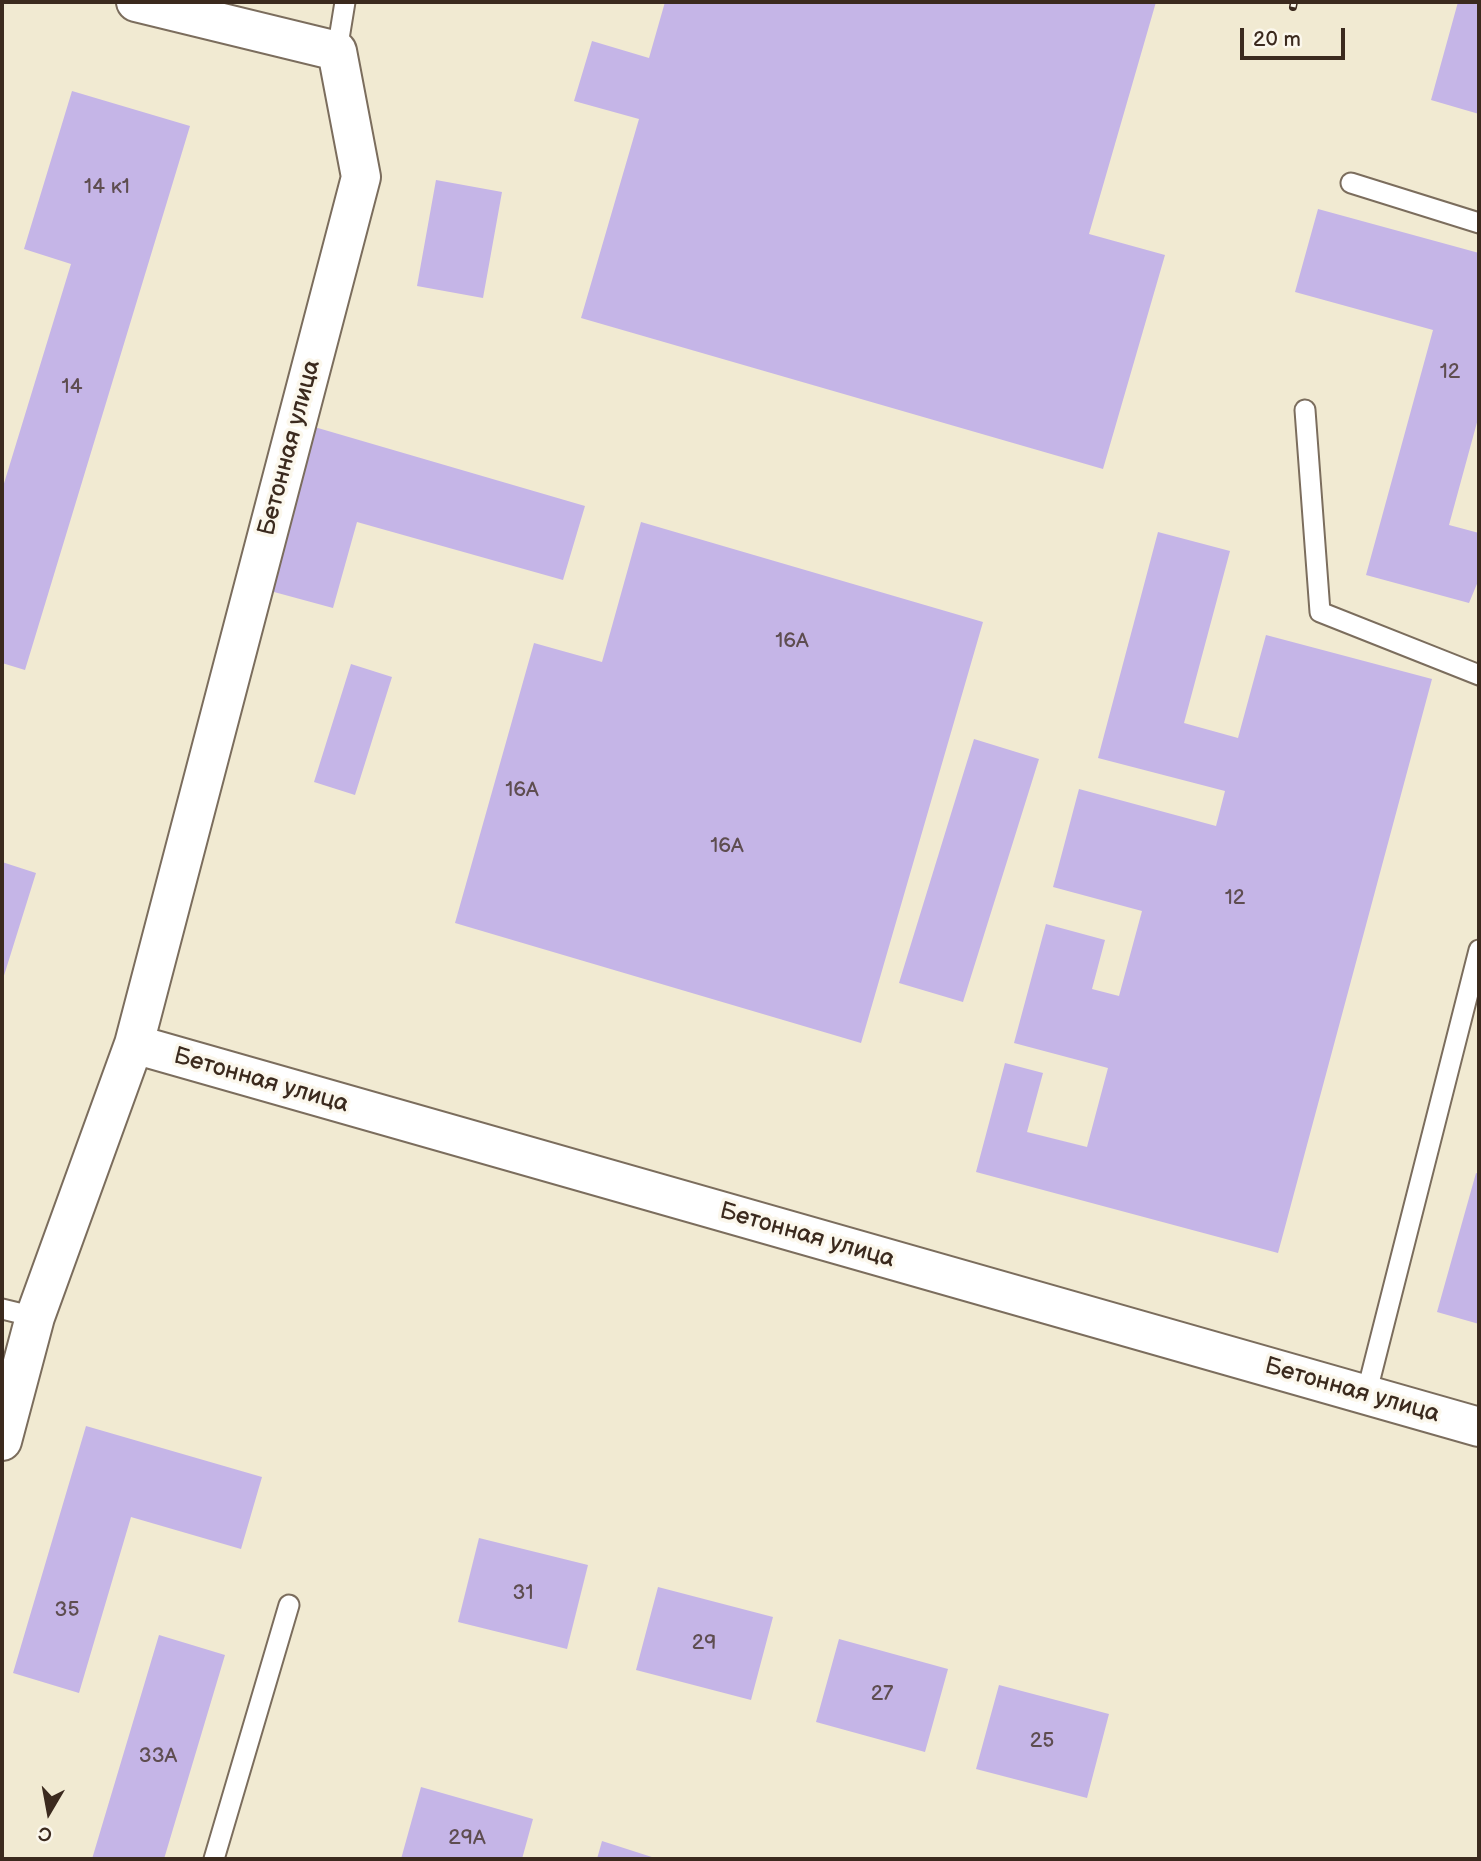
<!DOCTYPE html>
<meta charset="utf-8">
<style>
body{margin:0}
#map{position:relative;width:1481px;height:1861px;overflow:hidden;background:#f1ead2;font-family:"Balsamiq Sans",sans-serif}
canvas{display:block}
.frame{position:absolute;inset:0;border:4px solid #3b2a1e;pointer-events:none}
.north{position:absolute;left:14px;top:1777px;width:70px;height:70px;-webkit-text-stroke:5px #fbf7ec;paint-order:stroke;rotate:190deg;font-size:19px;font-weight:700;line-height:28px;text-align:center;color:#3b2a1e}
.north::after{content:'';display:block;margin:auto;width:24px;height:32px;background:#3b2a1e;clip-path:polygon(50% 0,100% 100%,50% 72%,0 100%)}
.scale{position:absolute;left:1240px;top:28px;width:105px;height:32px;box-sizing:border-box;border:4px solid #3b2a1e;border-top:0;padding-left:9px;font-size:21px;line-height:24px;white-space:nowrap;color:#3b2a1e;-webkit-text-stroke:5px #fbf7ec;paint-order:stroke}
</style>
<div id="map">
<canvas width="1481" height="1861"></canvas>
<div class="frame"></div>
<div class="north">С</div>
<div class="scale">20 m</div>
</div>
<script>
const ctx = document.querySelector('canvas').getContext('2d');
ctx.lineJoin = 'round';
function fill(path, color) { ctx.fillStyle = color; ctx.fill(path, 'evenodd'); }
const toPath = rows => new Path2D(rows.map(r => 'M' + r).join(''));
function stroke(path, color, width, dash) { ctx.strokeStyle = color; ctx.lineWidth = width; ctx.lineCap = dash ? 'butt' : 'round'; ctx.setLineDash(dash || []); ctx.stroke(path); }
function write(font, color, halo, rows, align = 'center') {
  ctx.font = font + ' "Balsamiq Sans",sans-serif'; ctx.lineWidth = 7; ctx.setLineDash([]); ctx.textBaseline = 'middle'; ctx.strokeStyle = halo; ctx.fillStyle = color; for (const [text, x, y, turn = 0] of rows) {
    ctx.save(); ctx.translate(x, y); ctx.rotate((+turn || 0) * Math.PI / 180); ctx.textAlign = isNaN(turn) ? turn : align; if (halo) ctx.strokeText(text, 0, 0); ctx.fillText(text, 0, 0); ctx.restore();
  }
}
fill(toPath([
 [665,2,1156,2,1089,234,1165,255,1103,469,581,318,639,119,574,101,592,41,649,58],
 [1458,2,1479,2,1479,114,1431,100],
 [72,91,190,126,25,670,2,663,2,490,71,264,24,249],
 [436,180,502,192,483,298,417,286],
 [1318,209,1479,253,1479,415,1449,525,1479,533,1479,579,1469,603,1366,575,1433,330,1295,292],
 [311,426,585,506,563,580,357,522,333,608,263,589],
 [641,522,983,622,861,1043,455,923,534,643,602,662],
 [1158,532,1230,551,1184,723,1238,738,1266,635,1432,679,1278,1253,976,1172,1005,1063,1043,1073,1027,1132,1087,1147,1108,1068,1014,1043,1046,924,1105,940,1092,989,1119,996,1142,911,1053,887,1079,789,1216,826,1225,791,1098,758],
 [351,664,392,677,355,795,314,782],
 [974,739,1039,759,963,1002,899,983],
 [2,862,36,873,2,982],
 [1476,1173,1479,1174,1479,1324,1437,1312],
 [86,1426,262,1477,241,1549,131,1517,79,1693,13,1673],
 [479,1538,588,1565,567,1649,458,1622],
 [658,1587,773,1617,751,1700,636,1670],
 [159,1635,225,1655,164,1859,92,1859],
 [839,1639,948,1669,925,1752,816,1722],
 [999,1685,1109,1714,1087,1798,976,1769],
 [421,1787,533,1819,522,1859,401,1859],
 [602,1841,658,1859,597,1859]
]), '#c5b5e7');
const lane = toPath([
 [337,51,345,2],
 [1351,183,1479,223],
 [1305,410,1320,612,1479,675],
 [2,1309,35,1317],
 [1366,1395,1479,950],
 [214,1859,289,1605]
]);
const street = toPath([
 [134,1044,1479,1427],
 [2,1441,35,1317,134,1044,361,177,337,51,136,2]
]);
stroke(lane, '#7b6d5d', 23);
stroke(street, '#7b6d5d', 42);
stroke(lane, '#fff', 19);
stroke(street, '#fff', 38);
const rail = toPath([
 [1293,7,1294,2]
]);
stroke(rail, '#3b2a1e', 8);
stroke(rail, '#fbf7ec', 5, [16]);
write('21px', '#5e4d50', null, [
 ["14 к1",107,188],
 ["12",1450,373],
 ["14",72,388],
 ["16А",792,642],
 ["16А",522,791],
 ["16А",727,847],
 ["12",1235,899],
 ["31",523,1594],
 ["35",67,1611],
 ["29",704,1644],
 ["27",882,1695],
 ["25",1042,1742],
 ["33А",158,1757],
 ["29А",467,1839]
]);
write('24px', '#3b2a1e', '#fbf7ec', [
 ["Бетонная улица",290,448,-75],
 ["Бетонная улица",261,1081,16],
 ["Бетонная улица",807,1236,16],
 ["Бетонная улица",1352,1391,16]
]);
</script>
